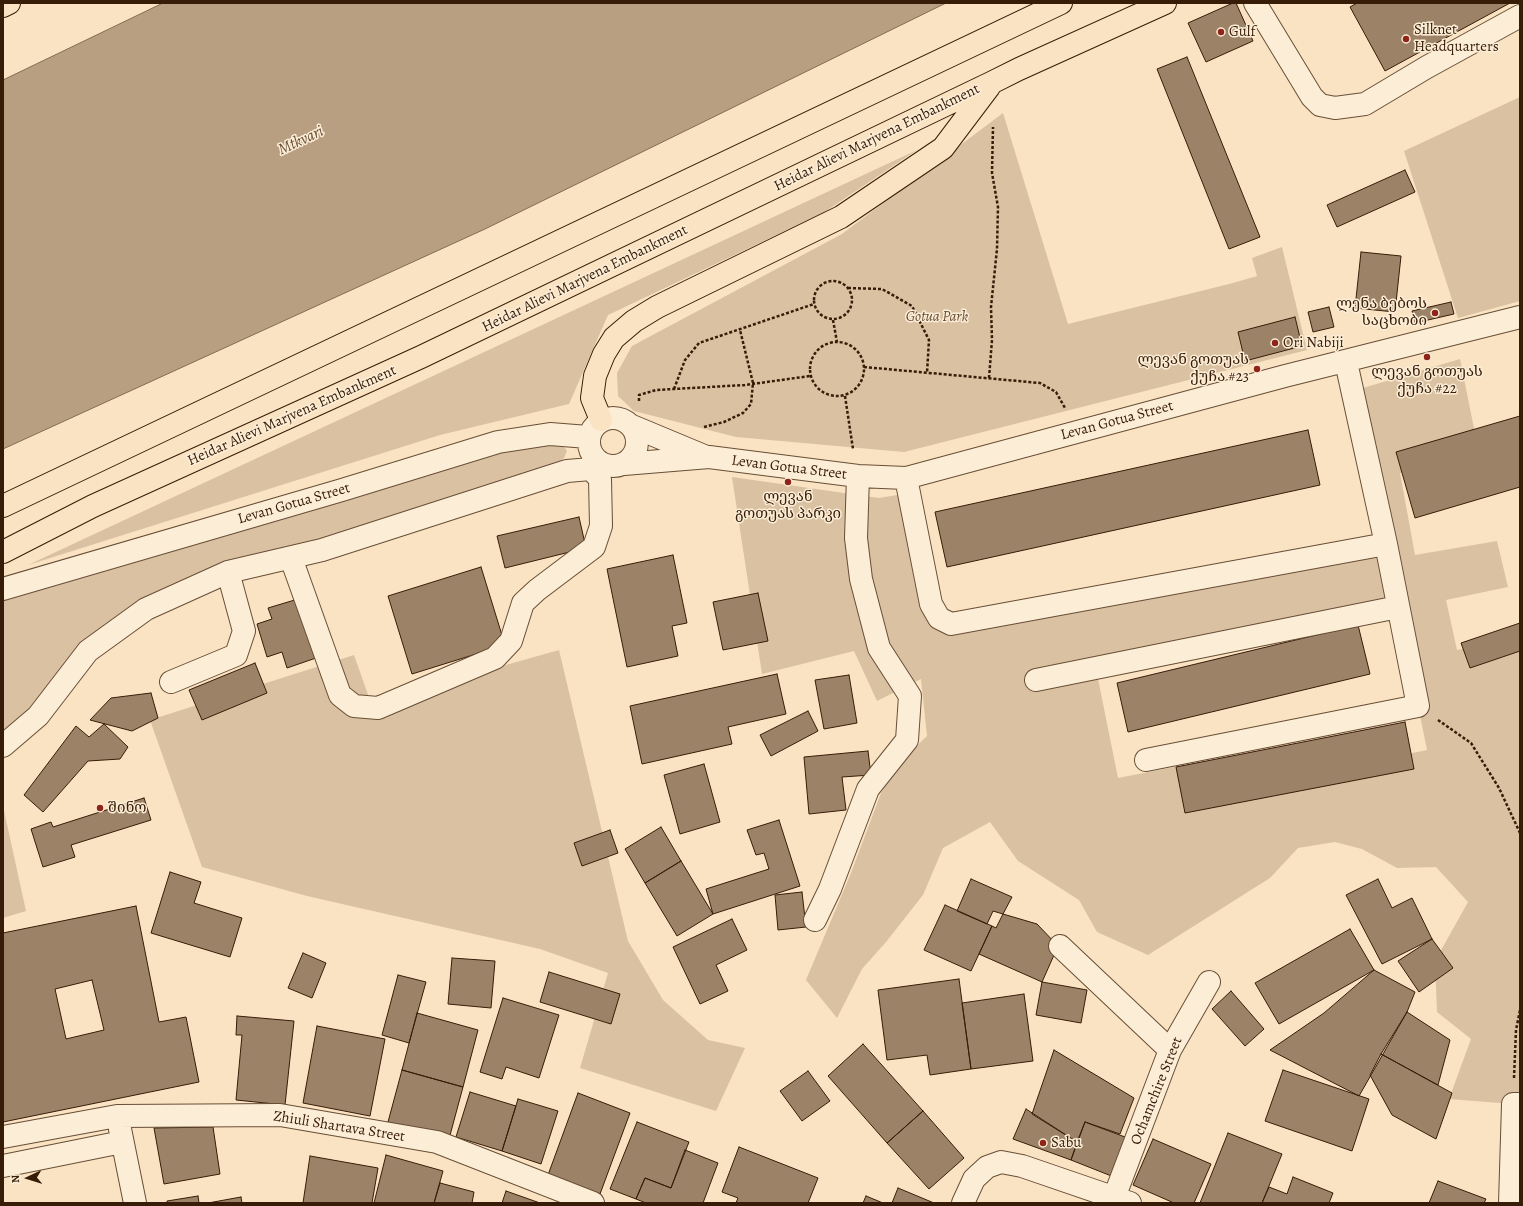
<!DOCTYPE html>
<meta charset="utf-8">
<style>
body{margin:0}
#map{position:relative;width:1523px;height:1206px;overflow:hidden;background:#fae3c2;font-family:Alegreya,serif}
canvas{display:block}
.frame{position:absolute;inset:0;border:4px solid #371c07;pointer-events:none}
.north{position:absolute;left:8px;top:1158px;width:40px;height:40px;-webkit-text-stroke:3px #fcedd7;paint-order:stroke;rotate:266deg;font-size:11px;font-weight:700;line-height:16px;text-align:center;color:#371c07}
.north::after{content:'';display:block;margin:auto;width:14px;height:18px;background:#371c07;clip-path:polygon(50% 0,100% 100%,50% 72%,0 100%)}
</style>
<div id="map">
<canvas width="1523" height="1206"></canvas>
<div class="frame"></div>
<div class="north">N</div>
</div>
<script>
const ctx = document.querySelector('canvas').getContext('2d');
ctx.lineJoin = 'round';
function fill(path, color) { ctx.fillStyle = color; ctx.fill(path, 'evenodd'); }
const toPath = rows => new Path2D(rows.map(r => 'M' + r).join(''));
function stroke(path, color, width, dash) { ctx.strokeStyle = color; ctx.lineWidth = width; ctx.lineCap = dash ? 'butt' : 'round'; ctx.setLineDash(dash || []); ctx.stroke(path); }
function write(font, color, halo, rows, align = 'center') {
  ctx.font = font + ' Alegreya,"Noto Serif Georgian",serif'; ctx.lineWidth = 3; ctx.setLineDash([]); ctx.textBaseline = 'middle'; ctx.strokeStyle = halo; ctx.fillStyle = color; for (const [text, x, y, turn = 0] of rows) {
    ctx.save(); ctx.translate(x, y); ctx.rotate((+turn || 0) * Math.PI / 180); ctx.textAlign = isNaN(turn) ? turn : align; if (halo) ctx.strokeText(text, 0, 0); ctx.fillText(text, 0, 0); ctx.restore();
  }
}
fill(toPath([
 [1520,97,1520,301,1458,318,1404,151],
 [1003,113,1068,324,1233,283,1257,276,1252,258,1282,247,1307,350,904,452,736,437,634,411,618,396,617,373,632,346,842,234],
 [917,150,823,213,608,315,569,404,440,435,28,565],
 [1460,359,1479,453,1400,473,1415,555,1497,541,1508,587,1446,600,1457,650,1520,638,1520,1101,1513,1104,1449,1099,1471,1039,1437,1012,1435,961,1468,902,1436,867,1397,868,1362,849,1335,842,1298,848,1270,878,1148,955,1097,932,1079,900,1018,861,990,822,943,848,923,895,886,942,862,969,837,1018,806,980,851,873,881,793,902,760,927,736,921,679,877,701,854,651,762,674,732,477,879,498,909,493,939,618,1385,544,1353,391],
 [1398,607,1427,750,1186,799,1179,766,1118,778,1096,669],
 [560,441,567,451,564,458,545,471,144,604,36,710,3,738,3,598,500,449],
 [559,650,628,941,663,1000,708,1040,745,1048,716,1111,580,1068,608,973,540,949,307,896,202,867,150,720,354,655,371,703],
 [3,806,26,911,3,918]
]), '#d9c1a2');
const water = toPath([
 [163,3,946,3,485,229,3,449,3,80,163,3]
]);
fill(water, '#b89f82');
stroke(water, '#846b51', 1);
const building = toPath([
 [1233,3,1236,3,1253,41,1206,62,1188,23,1233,3],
 [1357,3,1510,3,1385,71,1350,7,1357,3],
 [1187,57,1260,237,1229,249,1157,69,1187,57],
 [1405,170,1415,192,1337,227,1327,205,1405,170],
 [1361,252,1401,256,1395,312,1355,308,1361,252],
 [1451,302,1454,314,1415,323,1412,311,1451,302],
 [1329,307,1334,327,1313,332,1308,312,1329,307],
 [1295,317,1302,346,1245,361,1238,332,1295,317],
 [1520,416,1520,487,1415,518,1396,452,1520,416],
 [1308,430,1320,485,947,567,935,512,1308,430],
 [579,517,586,548,505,568,497,536,579,517],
 [673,555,687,623,672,626,678,656,627,667,607,569,673,555],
 [481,567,505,645,412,674,388,596,481,567],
 [758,593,768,641,723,650,713,602,758,593],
 [298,599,316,658,287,668,282,652,267,657,257,624,272,619,268,608,298,599],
 [1520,623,1520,651,1470,668,1461,643,1520,623],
 [1358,625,1370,674,1128,732,1117,683,1358,625],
 [255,663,267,693,202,720,189,690,255,663],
 [777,674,786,714,728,727,732,744,642,764,630,706,777,674],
 [849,675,857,723,824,729,815,680,849,675],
 [151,693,158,718,132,731,90,720,111,698,151,693],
 [808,711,818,731,771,756,760,735,808,711],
 [1405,722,1414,769,1185,813,1176,767,1405,722],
 [104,724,128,747,120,759,88,761,43,812,24,795,76,726,89,737,104,724],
 [868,751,871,775,842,777,846,810,809,814,804,757,868,751],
 [704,764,720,822,680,834,664,775,704,764],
 [144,798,151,820,71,845,75,857,43,867,31,829,51,822,53,827,144,798],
 [779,820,800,886,713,914,706,889,769,869,764,853,756,855,747,830,779,820],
 [661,827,681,861,645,883,625,849,661,827],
 [610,830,618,853,582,866,574,843,610,830],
 [681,861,713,914,677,936,645,883,681,861],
 [170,872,201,882,194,903,242,918,230,957,151,933,170,872],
 [971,879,1012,897,1003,914,993,911,987,924,957,911,971,879],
 [1378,879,1392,908,1412,898,1432,939,1382,964,1346,895,1378,879],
 [802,892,806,927,778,930,775,895,802,892],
 [945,905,992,926,971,971,924,950,945,905],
 [136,906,159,1022,186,1017,199,1082,3,1122,3,933,136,906],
 [92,980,104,1030,66,1039,55,989,92,980],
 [1003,914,1037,924,1058,946,1042,982,979,954,992,926,996,928,1003,914],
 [732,919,747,950,716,965,728,991,700,1004,673,947,732,919],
 [1350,929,1374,970,1279,1024,1255,983,1350,929],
 [1432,939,1453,968,1419,992,1398,961,1432,939],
 [303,953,326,963,312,998,288,988,303,953],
 [452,958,495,961,491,1008,448,1004,452,958],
 [1374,970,1415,992,1407,1012,1359,1096,1270,1050,1324,1013,1374,970],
 [549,972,620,994,611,1024,540,1002,549,972],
 [398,975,426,982,409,1043,382,1035,398,975],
 [959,979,971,1069,930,1075,927,1055,887,1060,878,990,959,979],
 [1042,982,1087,990,1081,1023,1036,1015,1042,982],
 [1231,991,1264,1029,1245,1046,1212,1009,1231,991],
 [1024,994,1033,1061,971,1069,962,1003,1024,994],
 [503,998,559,1015,539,1078,506,1067,502,1079,480,1072,503,998],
 [1407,1012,1450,1040,1438,1085,1381,1054,1407,1012],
 [417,1013,478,1030,463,1087,402,1070,417,1013],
 [237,1016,294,1021,285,1105,236,1100,242,1035,236,1035,237,1016],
 [317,1026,385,1039,370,1116,303,1103,317,1026],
 [863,1044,923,1111,887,1143,828,1076,863,1044],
 [1054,1050,1134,1098,1120,1134,1085,1122,1077,1142,1032,1114,1054,1050],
 [1381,1054,1452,1093,1436,1139,1392,1115,1370,1075,1381,1054],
 [402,1070,463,1087,449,1139,388,1122,402,1070],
 [1283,1070,1369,1099,1352,1151,1265,1121,1283,1070],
 [808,1071,830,1101,802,1121,780,1091,808,1071],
 [470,1092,516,1106,502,1151,456,1137,470,1092],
 [578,1093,630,1113,600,1194,548,1175,578,1093],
 [518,1099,558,1111,541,1164,502,1151,518,1099],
 [1026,1109,1077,1142,1071,1160,1013,1139,1026,1109],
 [923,1111,964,1158,929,1189,887,1143,923,1111],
 [637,1122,689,1142,671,1188,645,1178,636,1199,610,1189,637,1122],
 [1085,1122,1133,1140,1119,1179,1071,1160,1085,1122],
 [213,1127,220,1174,164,1184,154,1128,213,1127],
 [1228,1133,1282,1154,1262,1203,1200,1203,1228,1133],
 [1153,1139,1211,1164,1194,1203,1174,1203,1133,1185,1153,1139],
 [739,1147,818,1178,808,1203,736,1203,738,1198,722,1192,739,1147],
 [685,1150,718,1163,703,1203,646,1203,636,1199,645,1178,671,1188,685,1150],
 [386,1155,443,1171,434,1203,374,1203,386,1155],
 [310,1156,378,1168,372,1203,303,1203,310,1156],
 [1293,1177,1333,1193,1329,1203,1262,1203,1269,1187,1287,1194,1293,1177],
 [1438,1181,1486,1199,1484,1203,1429,1203,1438,1181],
 [440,1183,474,1192,472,1203,434,1203,440,1183],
 [898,1188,934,1203,892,1203,898,1188],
 [506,1191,540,1203,502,1203,506,1191],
 [198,1196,199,1203,167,1203,167,1201,198,1196],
 [866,1196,883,1203,863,1203,866,1196],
 [241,1197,242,1203,208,1203,241,1197]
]);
fill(building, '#9c8368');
stroke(building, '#371c07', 1);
const minor = toPath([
 [1255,3,1312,97,1320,105,1335,108,1365,104,1427,67,1520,16],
 '589 442a24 24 0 1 1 48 0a24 24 0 1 1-48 0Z',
 [632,426,704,456],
 [624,464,709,457,858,476,906,478,1285,376,1520,317],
 [906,478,931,604,939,618,951,624,1386,544],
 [291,558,340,695,354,706,378,708,495,658,511,641,523,603,537,590,594,547,601,526,600,479,591,469],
 [3,589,342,490,498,442,550,434,588,437],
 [1036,680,1398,607],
 [171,682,236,655,244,631,228,572],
 [3,746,38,716,88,651,146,609,228,572,322,550,567,471,591,469,603,465],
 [1146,760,1418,706,1386,544,1346,362],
 [815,920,830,889,868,789,907,740,910,696,879,648,861,579,856,538,858,476],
 [1060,946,1170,1050],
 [120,1129,135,1203],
 [3,1137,117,1116,280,1115,437,1142,593,1203],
 [3,1166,122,1142],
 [963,1203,974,1179,987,1167,1001,1162,1022,1166,1130,1203],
 [1112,1203,1170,1050,1209,982],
 [1510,1203,1513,1104,1520,1104]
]);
const major = toPath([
 [3,6,9,3]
]);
const highway = toPath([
 [601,420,592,398,595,376,604,354,614,338,634,321,657,307,841,217,943,148,989,87],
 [3,506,1061,3],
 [3,552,93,506,421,357,991,83,1019,69,1165,3]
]);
stroke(minor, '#684e36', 24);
stroke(major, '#371c07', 24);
stroke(highway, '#371c07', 24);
stroke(toPath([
 '814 300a19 19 0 1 1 38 0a19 19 0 1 1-38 0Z',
 [848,288,882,289,912,306,929,340,927,373],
 [833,320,837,342],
 '810 369a27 27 0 1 1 54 0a27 27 0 1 1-54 0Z',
 [864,367,1040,383,1056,392,1065,408],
 [989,378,992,340,991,307,997,249,998,207,992,173,993,127],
 [674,389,685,360,699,343,814,304],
 [845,396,853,449],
 [639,401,639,395,656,390,745,385,810,376],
 [704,427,724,422,743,413,751,404,753,383,740,330],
 [1438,720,1471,743,1499,788,1520,833],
 [1514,1078,1516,1030,1520,1010]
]), '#371c07', 2.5, [3, 2]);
stroke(minor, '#fcedd7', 22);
stroke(major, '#fae3c2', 22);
stroke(highway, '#fae3c2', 22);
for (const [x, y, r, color] of [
 [1221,32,4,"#8f2418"],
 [1406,39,4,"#8f2418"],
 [1435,313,4,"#8f2418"],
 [1275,343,4,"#8f2418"],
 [1427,357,4,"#8f2418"],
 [1257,369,4,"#8f2418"],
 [788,482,4,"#8f2418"],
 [100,808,4,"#8f2418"],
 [1043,1143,4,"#8f2418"]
]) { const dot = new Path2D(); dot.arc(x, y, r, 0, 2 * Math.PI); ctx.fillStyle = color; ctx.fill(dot); stroke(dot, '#fcedd7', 1.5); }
write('15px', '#371c07', '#fcedd7', [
 ["Silknet",1414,30],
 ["Headquarters",1414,47],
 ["Gulf",1229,32],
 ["ლენა ბებოს",1427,304,"right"],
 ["საცხობი",1427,321,"right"],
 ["Ori Nabiji",1283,343],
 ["ლევან გოთუას",1249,360,"right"],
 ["ქუჩა #23",1249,377,"right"],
 ["ლევან გოთუას",1427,372,"center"],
 ["ქუჩა #22",1427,389,"center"],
 ["ლევან",788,497,"center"],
 ["გოთუას პარკი",788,514,"center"],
 ["შინო",108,808],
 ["Sabu",1051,1143]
], 'left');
write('15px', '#371c07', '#fcedd7', [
 ["Heidar Alievi Marjvena Embankment",877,138,-26],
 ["Heidar Alievi Marjvena Embankment",585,279,-26],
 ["Heidar Alievi Marjvena Embankment",292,416,-24],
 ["Levan Gotua Street",1117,421,-15],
 ["Levan Gotua Street",789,468,7],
 ["Levan Gotua Street",294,504,-16],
 ["Ochamchire Street",1157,1091,-68],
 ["Zhiuli Shartava Street",339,1127,9]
]);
write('italic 15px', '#684e36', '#fcedd7', [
 ["Gotua Park",937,317]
]);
write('italic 16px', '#644a32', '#fcedd7', [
 ["Mtkvari",301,141,-25]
]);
</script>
